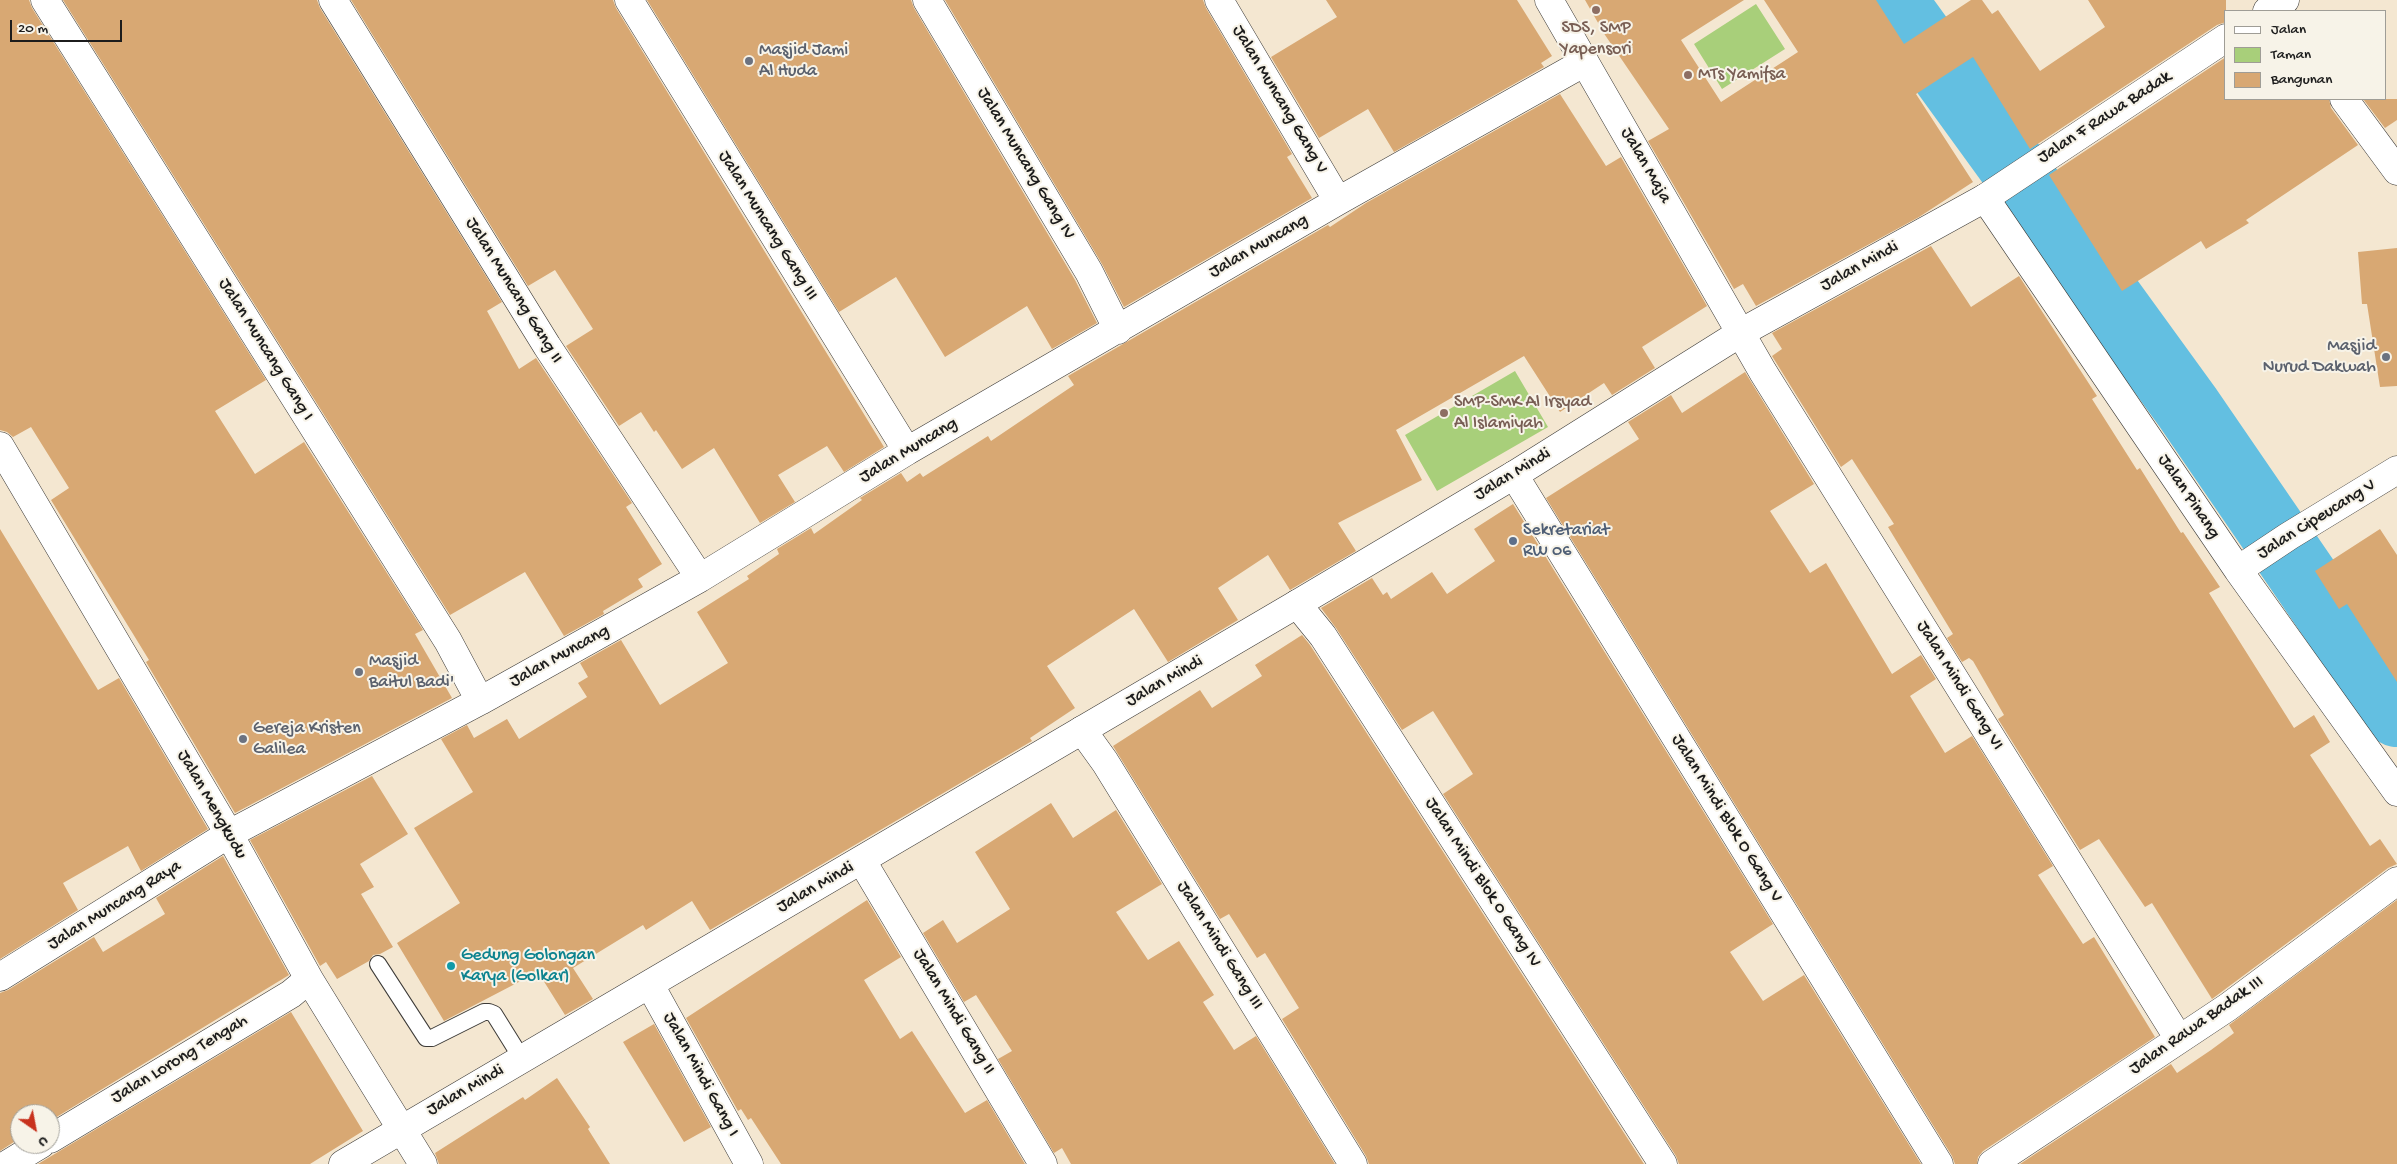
<!DOCTYPE html>
<style>
body{margin:0}
#map{position:relative;width:2397px;height:1164px;overflow:hidden;background:#f4e7d1;font-family:"Gochi Hand",sans-serif}
canvas{display:block}
.legend{position:absolute;left:2224px;top:10px;width:162px;height:90px;box-sizing:border-box;background:#f7f3e8;border:1px solid #9f9d96;margin:0;padding:6px 9px;list-style:none;font-size:15px;color:#1c1c1c}
.legend li{display:flex;align-items:center;gap:10px;height:25px}
.legend b{width:25px;border:1px solid #9f9d96}
.north{position:absolute;left:10px;top:1104px;width:50px;height:50px;box-sizing:border-box;background:#f7f3e8;border:1px solid #9f9d96;border-radius:50%;rotate:147deg;font-size:14px;font-weight:700;line-height:20px;text-align:center;color:#1c1c1c}
.north::after{content:'';display:block;margin:auto;width:18px;height:22px;background:#c8321e;clip-path:polygon(50% 0,100% 100%,50% 72%,0 100%)}
.scale{position:absolute;left:10px;top:20px;width:112px;height:22px;box-sizing:border-box;border:2px solid #1c1c1c;border-top:0;padding-left:6px;font-size:15px;line-height:18px;white-space:nowrap;color:#1c1c1c;-webkit-text-stroke:4px #f7f3e8;paint-order:stroke}
</style>
<div id="map">
<canvas width="2397" height="1164"></canvas>
<ul class="legend">
<li><b style="height:6px;background:#fff"></b>Jalan</li>
<li><b style="height:14px;background:#a8cf7a"></b>Taman</li>
<li><b style="height:14px;background:#d8a873"></b>Bangunan</li>
</ul>
<div class="north">U</div>
<div class="scale">20 m</div>
</div>
<script>
const ctx = document.querySelector('canvas').getContext('2d');
ctx.lineJoin = 'round';
function fill(path, color) { ctx.fillStyle = color; ctx.fill(path, 'evenodd'); }
const toPath = rows => new Path2D(rows.map(r => 'M' + r).join(''));
function stroke(path, color, width, dash) { ctx.strokeStyle = color; ctx.lineWidth = width; ctx.lineCap = dash ? 'butt' : 'round'; ctx.setLineDash(dash || []); ctx.stroke(path); }
function write(font, color, halo, rows, align = 'center') {
  ctx.font = font + ' "Gochi Hand",sans-serif'; ctx.lineWidth = 4; ctx.setLineDash([]); ctx.textBaseline = 'middle'; ctx.strokeStyle = halo; ctx.fillStyle = color; for (const [text, x, y, turn = 0] of rows) {
    ctx.save(); ctx.translate(x, y); ctx.rotate((+turn || 0) * Math.PI / 180); ctx.textAlign = isNaN(turn) ? turn : align; if (halo) ctx.strokeText(text, 0, 0); ctx.fillText(text, 0, 0); ctx.restore();
  }
}
fill(toPath([
 [1756,4,1785,49,1722,89,1694,44],
 [1515,371,1548,427,1437,491,1405,435]
]), '#a8cf7a');
stroke(toPath([
 [1892,0,2188,408,2397,713]
]), '#63bfe1', 68);
fill(toPath([
 [0,0,29,0,32,8,266,380,215,411,255,474,304,442,423,630,415,634,452,698,235,813,146,662,149,660,51,500,69,488,31,427,13,437,7,432,0,430],
 [63,0,317,0,320,8,502,302,487,311,519,369,536,358,632,503,626,507,662,564,638,579,643,587,603,611,604,614,564,636,525,572,450,615],
 [351,0,613,0,616,8,884,447,844,472,827,446,778,475,795,502,760,523,714,448,682,469,656,430,654,432,641,412,619,426,566,346,593,329,555,270,528,286],
 [647,0,911,0,914,8,1075,280,1097,323,1052,349,1027,306,945,357,896,277,839,312],
 [945,0,1203,0,1206,8,1292,154,1287,157,1312,198,1124,307,1102,264],
 [1326,0,1517,0,1552,56,1541,63,1544,67,1394,152,1368,109,1319,138,1271,57,1337,17],
 [1585,0,1744,0,1681,40,1721,102,1798,52,1764,0,1876,0,1904,44,1971,0,1982,0,1992,14,1998,10,2040,71,2105,27,2088,0,2226,0,2226,22,2217,25,2030,149,1973,57,1916,94,1973,182,1919,217,1756,306,1743,284,1734,289,1648,141,1669,129,1605,35],
 [2226,57,2226,99,2329,99,2331,108,2358,145,2246,220,2249,223,2206,249,2201,241,2122,291,2049,175],
 [1560,94,1606,166,1621,157,1707,306,1642,347,1655,368,1612,395,1604,383,1560,412,1524,356,1396,430,1422,480,1338,523,1356,551,1290,590,1268,555,1218,588,1238,620,1168,662,1134,609,1047,666,1075,708,1030,738,1032,741,710,930,692,901,646,930,643,925,573,968,593,999,565,1015,538,972,444,1021,397,943,460,903,414,828,473,792,441,739,467,725,474,738,507,719,519,739,587,697,578,683,588,677,580,663,621,640,660,705,728,663,697,612,749,579,747,576,779,554,777,549,811,528,814,534,862,500,860,498,901,473,907,482,920,473,923,477,988,436,991,441,1074,385,1068,376,1328,225,1330,227,1366,203],
 [2363,99,2397,99,2397,120,2385,128],
 [1931,246,1971,307,2019,276,2097,396,2092,399,2137,470,2140,468,2181,533,2183,532,2220,587,2209,593,2294,728,2314,715,2330,742,2310,755,2370,846,2380,839,2397,864,2388,868,2212,999,2152,903,2145,907,2099,839,2080,850,1998,719,2004,715,1973,661,1969,658,1962,662,1947,638,1953,634,1888,527,1894,524,1852,459,1841,467,1772,356,1782,349,1772,333],
 [2397,248,2397,386,2380,387,2367,304,2362,304,2358,252],
 [1745,372,1814,484,1770,511,1810,573,1826,563,1892,674,1921,655,1936,679,1910,696,1945,753,1972,736,2053,866,2038,875,2083,944,2094,937,2155,1037,1983,1151,1978,1157,1977,1164,1955,1164,1952,1156,1546,498,1639,439,1628,422,1671,395,1682,413],
 [1513,504,1773,924,1730,952,1763,1001,1804,975,1921,1164,1679,1164,1676,1156,1443,794,1473,774,1433,711,1402,730,1336,628,1321,608,1372,578,1383,595,1387,592,1391,599,1432,572,1447,594,1495,561,1474,529],
 [0,529,98,690,119,678,208,829,141,871,128,846,63,883,78,910,0,959],
 [2380,529,2397,555,2397,682,2347,604,2339,609,2315,571],
 [1302,635,1310,645,1644,1164,1369,1164,1366,1156,1282,1019,1299,1008,1265,953,1257,958,1229,914,1220,919,1113,746,1200,690,1212,708,1262,676,1255,665],
 [372,776,408,834,360,864,374,887,361,894,393,947,380,954,373,955,369,961,337,979,326,962,320,966,250,840],
 [1051,803,1073,838,1116,810,1162,884,1116,912,1148,960,1179,941,1214,995,1203,1002,1234,1050,1256,1036,1335,1164,1071,1164,1062,1148,1054,1153,998,1059,1012,1051,976,995,964,1002,923,933,943,920,957,943,1010,909,975,852],
 [223,856,289,975,50,1121,50,1114,20,1114,20,1138,0,1151,0,993,8,990,94,937,103,952,165,914,156,898],
 [867,900,901,957,864,980,900,1039,912,1031,965,1113,987,1100,1025,1164,781,1164,751,1118,748,1120,741,1109,738,1111,686,1018],
 [2397,900,2397,1164,2020,1164,2171,1064,2177,1073,2211,1050,2234,1033,2229,1025],
 [291,1012,363,1131,310,1164,38,1164],
 [654,1024,711,1127,684,1142,623,1042],
 [557,1078,590,1127,588,1129,610,1164,439,1164,435,1153,523,1097,525,1100]
]), '#d8a873');
const service = toPath([
 [378,964,426,1038,432,1038,484,1012,489,1012,494,1014,522,1059]
]);
const minor = toPath([
 [45,0,448,641,480,701],
 [333,0,547,346,700,578],
 [629,0,907,451],
 [927,0,1089,272,1118,330],
 [1219,0,1338,201],
 [1549,0,1763,372,2179,1039],
 [2267,11,2285,0],
 [2344,99,2397,171],
 [1985,198,2226,38],
 [0,446,229,834,309,979,423,1164],
 [1514,475,1939,1164],
 [1297,604,1323,636,1663,1164],
 [1082,730,1105,762,1353,1164],
 [862,861,1043,1164],
 [0,977,229,834,480,701,700,578,907,451,1338,201,1585,62],
 [650,985,749,1164],
 [50,1139,291,994,309,979],
 [8,1164,41,1144],
 [1992,1164,2228,1007,2397,881]
]);
const tertiary = toPath([
 [2238,570,2289,536,2397,470],
 [343,1164,1297,604,1514,475,1742,332,1985,198,2238,570,2397,792]
]);
stroke(service, '#3c3a37', 18);
stroke(minor, '#3c3a37', 29);
stroke(tertiary, '#3c3a37', 29);
stroke(service, '#fff', 16);
stroke(minor, '#fff', 28);
stroke(tertiary, '#fff', 28);
for (const [x, y, r, color] of [
 [1596,10,5,"#8d6e63"],
 [749,61,5,"#6b7280"],
 [1688,75,5,"#8d6e63"],
 [2386,357,5,"#6b7280"],
 [1444,413,5,"#8d6e63"],
 [1513,541,5,"#5c6f8a"],
 [359,672,5,"#6b7280"],
 [243,739,5,"#6b7280"],
 [451,966,5,"#0f9aa8"]
]) { const dot = new Path2D(); dot.arc(x, y, r, 0, 2 * Math.PI); ctx.fillStyle = color; ctx.fill(dot); stroke(dot, '#f7f3e8', 2); }
write('18px', '#785e54', '#f7f3e8', [
 ["SDS, SMP",1596,29,"center"],
 ["Yapensori",1596,50,"center"],
 ["MTs Yamifsa",1698,75],
 ["SMP-SMK Al Irsyad",1454,403],
 ["Al Islamiyah",1454,424]
], 'left');
write('18px', '#5b616d', '#f7f3e8', [
 ["Masjid Jami",759,51],
 ["Al Huda",759,72],
 ["Masjid",2376,347,"right"],
 ["Nurud Dakwah",2376,368,"right"],
 ["Masjid",369,662],
 ["Baitul Badi'",369,683],
 ["Gereja Kristen",253,729],
 ["Galilea",253,750]
], 'left');
write('18px', '#1c1c1c', '#f7f3e8', [
 ["Jalan Muncang Gang V",1279,100,59],
 ["Jalan F Rawa Badak",2105,118,-33],
 ["Jalan Muncang Gang IV",1025,164,59],
 ["Jalan Maja",1645,166,60],
 ["Jalan Muncang Gang III",767,226,58],
 ["Jalan Muncang",1259,247,-30],
 ["Jalan Mindi",1860,267,-29],
 ["Jalan Muncang Gang II",513,291,58],
 ["Jalan Muncang Gang I",265,350,58],
 ["Jalan Muncang",909,451,-31],
 ["Jalan Mindi",1513,475,-31],
 ["Jalan Pinang",2188,497,56],
 ["Jalan Cipeucang V",2317,520,-32],
 ["Jalan Muncang",560,657,-29],
 ["Jalan Mindi",1165,682,-30],
 ["Jalan Mindi Gang VI",1959,686,58],
 ["Jalan Mengkudu",211,805,60],
 ["Jalan Mindi Blok O Gang V",1726,819,58],
 ["Jalan Mindi Blok 0 Gang IV",1482,883,57],
 ["Jalan Mindi",816,888,-30],
 ["Jalan Muncang Raya",115,906,-32],
 ["Jalan Mindi Gang III",1219,946,58],
 ["Jalan Mindi Gang II",953,1012,59],
 ["Jalan Rawa Badak III",2197,1026,-35],
 ["Jalan Lorong Tengah",180,1060,-31],
 ["Jalan Mindi Gang I",700,1075,61],
 ["Jalan Mindi",466,1091,-30]
]);
write('18px', '#4e5e75', '#f7f3e8', [
 ["Sekretariat",1523,531],
 ["RW 06",1523,552]
], 'left');
write('18px', '#0d838f', '#f7f3e8', [
 ["Gedung Golongan",461,956],
 ["Karya (Golkar)",461,977]
], 'left');
</script>
